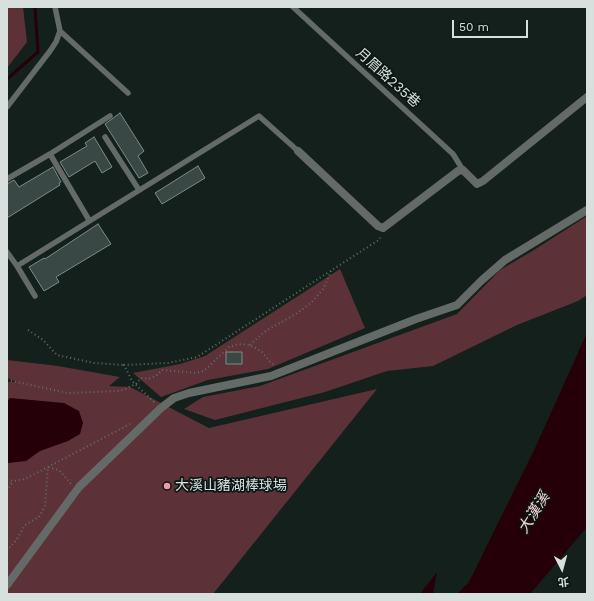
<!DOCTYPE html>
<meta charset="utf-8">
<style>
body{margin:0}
#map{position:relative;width:594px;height:601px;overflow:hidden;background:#13201c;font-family:"Work Sans","Noto Sans TC",sans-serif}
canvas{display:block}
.frame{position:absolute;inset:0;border:8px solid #d8e0dd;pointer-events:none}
.north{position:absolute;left:542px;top:549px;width:40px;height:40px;-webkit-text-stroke:3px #0a1713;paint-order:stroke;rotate:174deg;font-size:11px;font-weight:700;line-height:16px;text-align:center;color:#d8e0dd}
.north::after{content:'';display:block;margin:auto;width:14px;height:18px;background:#d8e0dd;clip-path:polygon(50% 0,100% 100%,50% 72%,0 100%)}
.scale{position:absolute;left:452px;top:20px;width:76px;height:18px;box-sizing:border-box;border:2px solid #d8e0dd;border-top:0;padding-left:5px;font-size:12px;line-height:14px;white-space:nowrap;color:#d8e0dd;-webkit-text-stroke:3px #0a1713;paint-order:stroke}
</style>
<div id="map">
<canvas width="594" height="601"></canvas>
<div class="frame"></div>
<div class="north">北</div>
<div class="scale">50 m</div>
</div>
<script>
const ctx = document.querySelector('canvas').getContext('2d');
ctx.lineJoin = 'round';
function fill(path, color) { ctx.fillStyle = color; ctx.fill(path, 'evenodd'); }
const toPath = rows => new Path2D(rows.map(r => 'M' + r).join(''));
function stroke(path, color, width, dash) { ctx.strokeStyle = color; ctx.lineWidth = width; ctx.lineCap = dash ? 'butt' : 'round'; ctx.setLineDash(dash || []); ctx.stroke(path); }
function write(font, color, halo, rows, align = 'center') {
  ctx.font = font + ' "Work Sans","Noto Sans TC",sans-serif'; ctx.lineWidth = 3.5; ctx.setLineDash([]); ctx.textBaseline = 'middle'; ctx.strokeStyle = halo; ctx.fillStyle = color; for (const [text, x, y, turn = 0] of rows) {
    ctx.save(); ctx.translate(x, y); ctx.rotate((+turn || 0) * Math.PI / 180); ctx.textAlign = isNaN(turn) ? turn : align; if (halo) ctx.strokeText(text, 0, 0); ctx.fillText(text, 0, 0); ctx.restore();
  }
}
fill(toPath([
 [7,7,23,7,27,42,7,68],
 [587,216,587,295,578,301,517,325,433,366,387,371,325,392,215,420,184,409,203,397,260,386,457,314,500,270,534,250],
 [340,269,365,328,268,369,208,380,161,397,133,373,180,364,205,356],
 [7,360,58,366,120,377,109,386,130,387,209,428,377,389,213,594,7,594,7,382,17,382,7,378]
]), '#5c3238');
fill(toPath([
 [587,333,587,527,530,594,457,594,469,582,536,446],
 [10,398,64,403,79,411,83,423,80,434,68,441,40,451,26,461,8,463,7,462,7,401],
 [437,572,433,594,420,594]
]), '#250008');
stroke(toPath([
 [7,79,38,52,35,7]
]), '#250008', 3);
const building = toPath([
 [120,113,144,151,138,156,148,173,139,178,105,124,120,113],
 [94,137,112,167,102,173,95,161,69,177,60,162,87,146,85,143,94,137],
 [198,166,205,178,162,204,155,193,198,166],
 [53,167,61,182,59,183,60,185,7,218,7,184,14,180,19,187,53,167],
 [98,224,111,244,56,277,59,282,44,291,29,267,44,258,45,259,98,224],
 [226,352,242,352,242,364,226,364,226,352]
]);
fill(building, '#394844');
stroke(building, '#7c8c87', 1);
stroke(toPath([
 [28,330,43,340,57,355,94,363,124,365],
 [250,345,264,332,296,314,312,302,324,288,331,271],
 [7,380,68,393,120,391,136,384,141,378,148,379,156,376,162,370,196,373,204,371,229,347,238,344,250,345,262,352,271,363,275,365],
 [154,402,132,381,124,365,168,363,197,357,363,250,379,240,381,235],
 [7,480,13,481,25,479,130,424],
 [7,491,13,481],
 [7,551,17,539,25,525,39,517,45,506,48,467,59,470,71,484]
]), '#626d6a', 2, [1, 3]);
stroke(toPath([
 [293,7,453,154,463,170],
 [60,31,128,93],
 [7,107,50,51,56,42,60,31,55,7],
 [105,137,139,190],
 [50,154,110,116],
 [7,179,50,154,89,220],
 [7,252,17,266],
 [35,296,17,266,259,116,298,151]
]), '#636a68', 5.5);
stroke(toPath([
 [298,151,378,226,383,228,458,171,463,170,477,184,483,181,587,97],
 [7,585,79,487,161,408,174,398,189,393,271,376,416,319,457,305,481,281,505,260,587,210]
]), '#636a68', 8);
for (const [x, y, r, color] of [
 [167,486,4,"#f49aa6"]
]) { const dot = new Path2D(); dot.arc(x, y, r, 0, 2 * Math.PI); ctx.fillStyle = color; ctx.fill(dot); stroke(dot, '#0a1713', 1.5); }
write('14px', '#d8e0dd', '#0a1713', [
 ["月眉路235巷",388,78,42]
]);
write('14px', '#d8e0dd', '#0a1713', [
 ["大溪山豬湖棒球場",175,486]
], 'left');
write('italic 15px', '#fed5d9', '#0a1713', [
 ["大漢溪",534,513,-58]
]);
</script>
